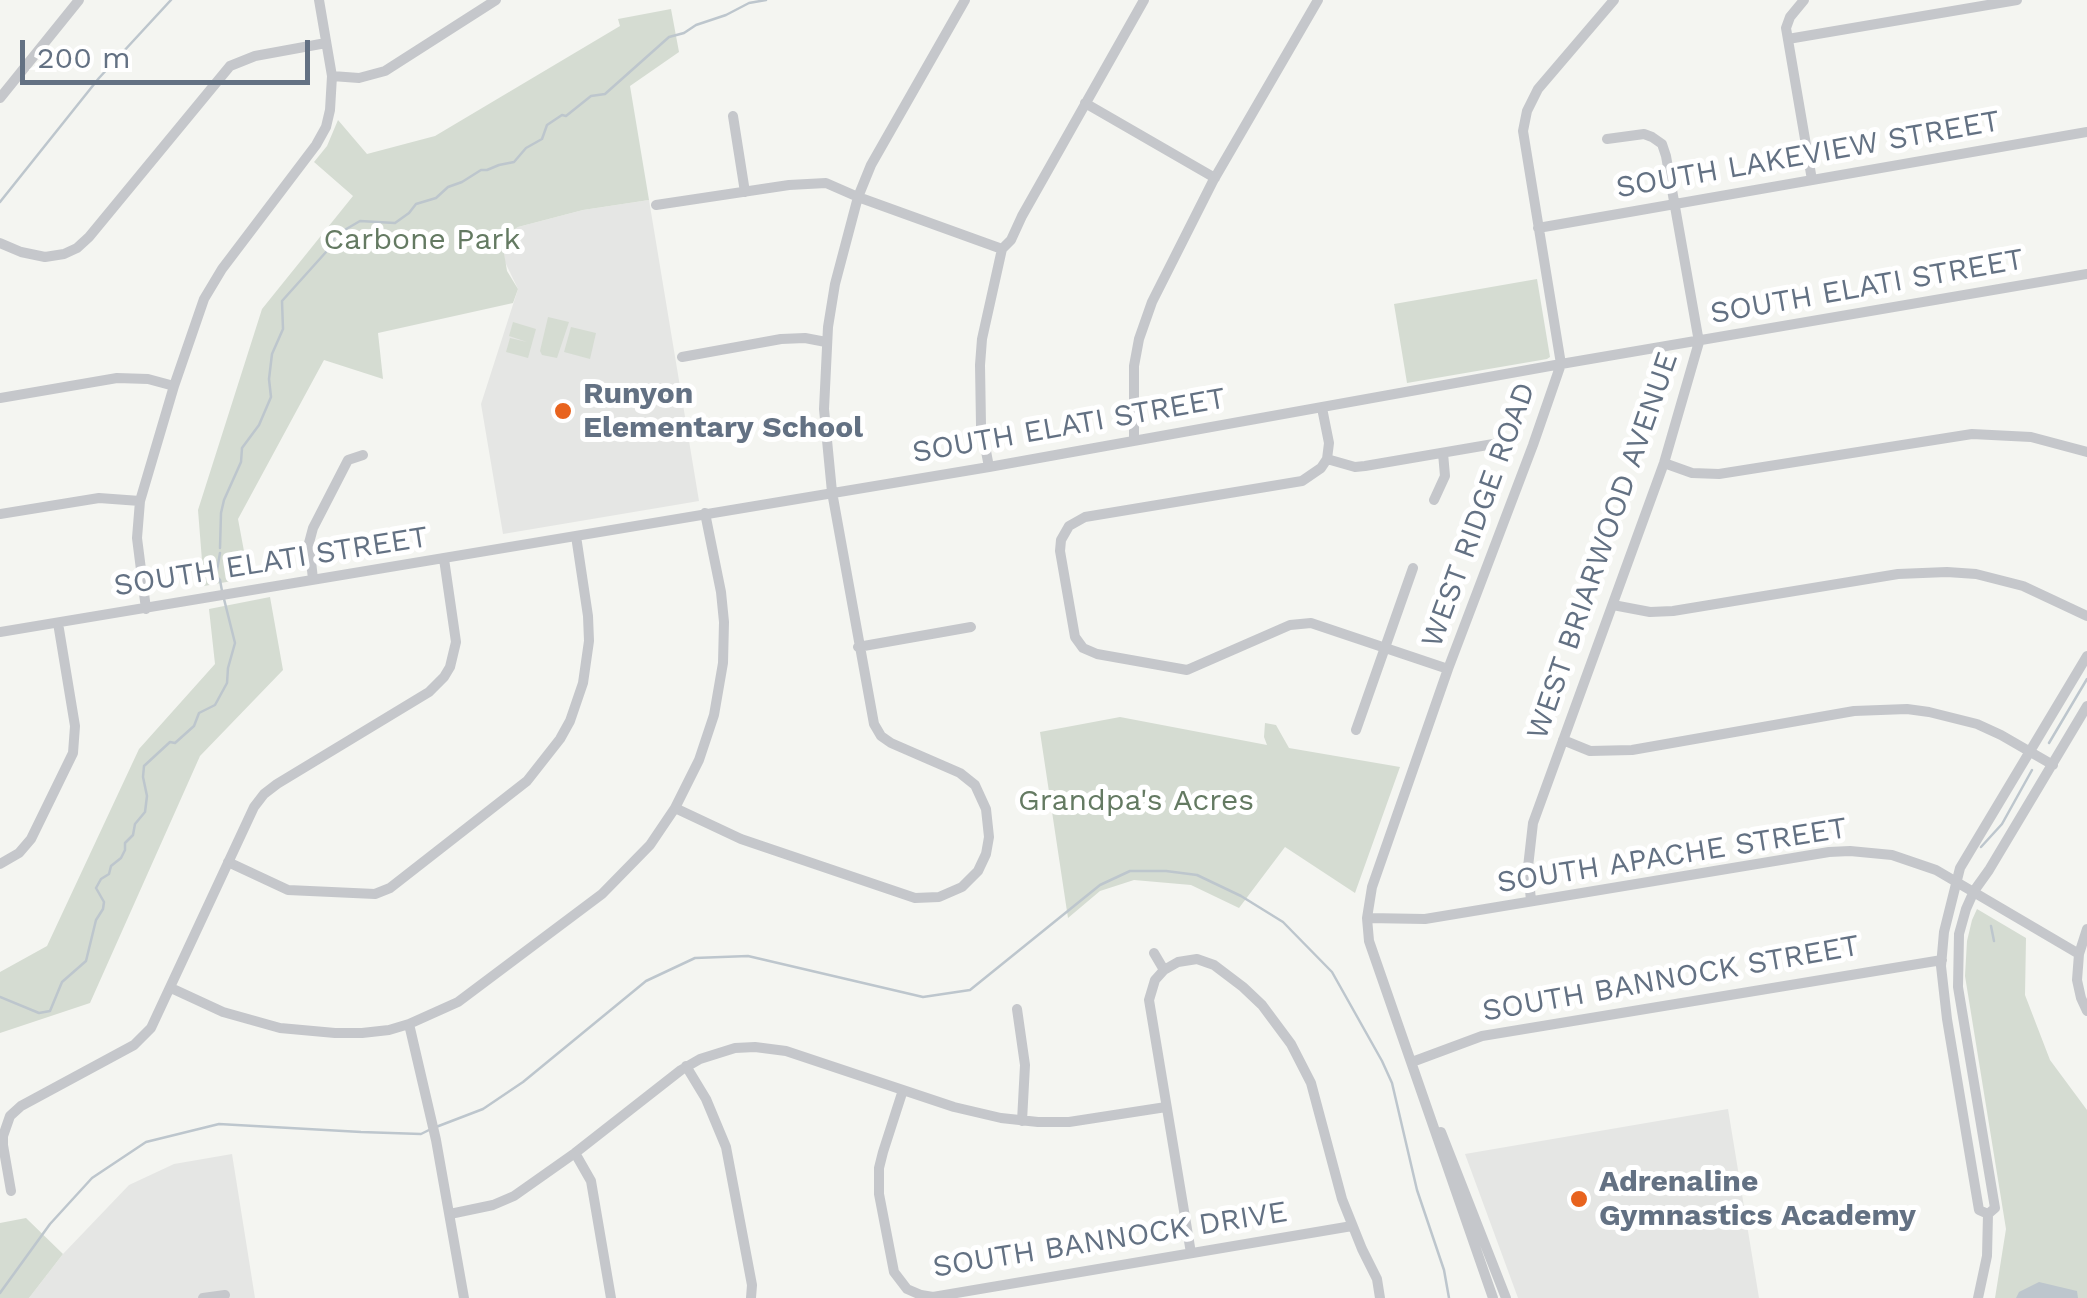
<!DOCTYPE html>
<style>
body{margin:0}
#map{position:relative;width:2087px;height:1298px;overflow:hidden;background:#f4f5f1;font-family:"Work Sans",sans-serif}
canvas{display:block}
.scale{position:absolute;left:20px;top:40px;width:290px;height:45px;box-sizing:border-box;border:5px solid #637183;border-top:0;padding-left:12px;font-size:30px;line-height:35px;white-space:nowrap;color:#637183;-webkit-text-stroke:8px #fff;paint-order:stroke}
</style>
<div id="map">
<canvas width="2087" height="1298"></canvas>
<div class="scale">200 m</div>
</div>
<script>
const ctx = document.querySelector('canvas').getContext('2d');
ctx.lineJoin = 'round';
function fill(path, color) { ctx.fillStyle = color; ctx.fill(path, 'evenodd'); }
const toPath = rows => new Path2D(rows.map(r => 'M' + r).join(''));
function stroke(path, color, width, dash) { ctx.strokeStyle = color; ctx.lineWidth = width; ctx.lineCap = dash ? 'butt' : 'round'; ctx.setLineDash(dash || []); ctx.stroke(path); }
function write(font, color, halo, rows, align = 'center') {
  ctx.font = font + ' "Work Sans",sans-serif'; ctx.lineWidth = 10; ctx.setLineDash([]); ctx.textBaseline = 'middle'; ctx.strokeStyle = halo; ctx.fillStyle = color; for (const [text, x, y, turn = 0] of rows) {
    ctx.save(); ctx.translate(x, y); ctx.rotate((+turn || 0) * Math.PI / 180); ctx.textAlign = isNaN(turn) ? turn : align; if (halo) ctx.strokeText(text, 0, 0); ctx.fillText(text, 0, 0); ctx.restore();
  }
}
fill(toPath([
 [649,200,699,501,503,534,481,404,518,289,505,262,503,247,505,239,509,233,518,227,583,210],
 [1728,1109,1759,1298,1518,1298,1465,1154],
 [232,1154,255,1298,29,1298,63,1254,129,1185,174,1164]
]), '#e5e6e4');
fill(toPath([
 [671,9,679,52,630,86,649,200,583,210,518,227,509,233,503,247,507,271,518,289,513,303,378,333,383,379,324,360,238,519,249,578,204,586,198,510,262,309,353,196,314,162,327,146,338,120,367,154,435,136,620,26,618,19],
 [1537,279,1550,357,1547,359,1407,383,1394,304],
 [548,317,569,322,557,358,542,355,540,351],
 [513,322,536,329,528,358,506,352,510,338,527,342,509,336],
 [571,327,596,333,590,359,564,352],
 [270,597,283,670,200,756,90,1003,0,1033,0,972,47,946,139,749,215,664,209,609],
 [1120,717,1267,745,1264,737,1265,723,1276,725,1289,748,1400,767,1355,893,1285,847,1239,908,1191,885,1134,880,1100,891,1068,918,1040,732],
 [1977,909,2026,938,2025,995,2050,1060,2087,1110,2087,1298,1995,1298,2006,1229,1965,976,1967,941,1972,920],
 [26,1218,63,1254,29,1298,0,1298,0,1223]
]), '#d5dcd2');
fill(toPath([
 [2039,1282,2077,1291,2078,1298,2016,1298,2019,1292]
]), '#bdc6cd');
stroke(toPath([
 [0,202,99,78,171,0],
 [220,548,221,513,224,500,241,462,242,448,259,425,271,397,269,379,272,354,283,329,282,301,326,252,336,235,360,221,395,223,409,213,416,204,436,198,448,187,462,182,481,170,487,170,499,165,514,162,526,148,542,139,547,125,562,115,566,116,591,96,605,94,669,37,684,33,696,25,726,15,749,3,766,0],
 [220,553,216,576,220,580,222,591],
 [2049,743,2087,679],
 [1981,847,2002,824,2032,770],
 [1991,926,1994,941],
 [0,997,39,1013,50,1011,62,982,86,961,96,920,103,909,104,902,96,888,101,879,109,874,111,866,121,858,125,850,125,843,133,835,135,824,145,812,147,796,143,777,144,766,170,742,175,743,194,726,199,713,215,705,227,683,228,668,235,643,224,599],
 [436,1127,483,1109,523,1082,646,981,695,958,748,956,923,997,970,990,1100,885,1130,871,1166,871,1197,875,1241,896,1283,922,1332,972,1382,1061,1392,1083,1417,1190,1444,1270,1449,1298],
 [0,1293,50,1224,92,1178,146,1142,219,1124,361,1132,421,1134,429,1130]
]), '#bdc6cd', 2.5);
stroke(toPath([
 [1804,0,1790,17,1786,28,1812,180],
 [1788,39,2017,0],
 [332,76,359,78,385,71,496,0],
 [0,98,79,0],
 [1085,103,1215,178],
 [733,116,745,192],
 [656,205,789,185,826,183,858,197,1002,249],
 [1538,228,2087,132],
 [0,243,21,252,45,257,64,254,77,248,89,237,230,66,255,56,326,43],
 [682,357,781,339,805,338,826,342],
 [0,398,117,378,148,379,174,386],
 [1322,408,1329,443,1327,459,1321,468,1302,481,1085,517,1069,526,1061,540,1060,551,1075,637,1083,648,1097,654,1187,670,1290,625,1311,623,1448,669],
 [1134,441,1134,366,1139,339,1152,302,1213,181,1318,0],
 [1327,459,1355,467,1365,466,1511,441],
 [1664,463,1692,473,1719,474,1972,434,2031,437,2087,452],
 [989,467,981,425,980,365,982,339,1002,249,1011,240,1022,216,1144,0],
 [1434,500,1445,476,1443,453],
 [0,514,99,498,140,501],
 [313,579,309,543,313,528,348,460,363,455],
 [1613,605,1650,612,1673,611,1898,574,1947,572,1976,574,2023,586,2087,616],
 [146,609,137,538,140,501,174,386,204,299,222,269,316,145,326,127,330,110,332,76,319,0],
 [0,632,989,467,1561,364,2087,274],
 [858,647,971,627],
 [1356,730,1413,568],
 [1563,740,1590,751,1632,750,1854,711,1907,709,1929,712,1977,724,2001,735,2053,765],
 [675,808,741,839,915,898,939,897,962,887,978,871,986,854,989,837,986,809,975,785,960,773,891,743,881,736,874,724,832,492,824,409,828,327,835,284,858,197,871,165,965,0],
 [228,862,288,890,375,894,390,888,527,781,560,739,570,721,583,683,589,641,588,616,576,536],
 [0,864,19,853,31,839,73,753,75,726,58,623],
 [1531,901,1528,867,1533,823,1664,463,1699,342,1666,156,1662,144,1652,137,1644,134,1607,139],
 [1367,918,1425,919,1829,852,1850,851,1892,855,1936,870,2079,954],
 [2087,929,2079,954,2077,980,2081,998,2087,1011],
 [1154,953,1164,970],
 [171,988,223,1012,280,1028,335,1033,362,1033,389,1030,409,1024,458,1002,602,894,650,845,675,808,699,760,714,715,723,663,724,622,721,592,705,513],
 [1017,1009,1025,1065,1022,1121],
 [409,1024,436,1140,464,1298],
 [1412,1062,1482,1036,1942,960],
 [686,1066,706,1099,726,1147,752,1285,751,1298],
 [903,1090,883,1152,879,1168,879,1194,894,1272,907,1289,921,1295,933,1297,1352,1226],
 [1441,1132,1506,1298],
 [575,1153,591,1181,611,1298],
 [11,1191,3,1145,3,1136,10,1116,21,1106,134,1045,151,1028,254,807,264,794,277,784,429,692,444,677,450,667,456,642,444,559],
 [450,1214,493,1205,514,1196,575,1153,681,1070,700,1059,735,1048,755,1047,786,1051,954,1107,1001,1118,1038,1122,1069,1122,1166,1107],
 [1988,1214,1979,1210,1947,1019,1941,966,1944,932,1960,868,2087,656],
 [1191,1253,1149,1000,1155,980,1164,970,1178,962,1197,959,1214,965,1243,987,1262,1005,1291,1044,1311,1083,1342,1199,1362,1249,1377,1279,1380,1298],
 [203,1298,225,1295],
 [1493,1298,1369,941,1367,918,1372,887,1448,669,1533,445,1561,364,1523,131,1527,111,1538,89,1614,0],
 [1978,1298,1987,1256,1988,1214,1995,1208,1958,987,1959,934,1966,909,1974,891,1989,870,2087,706]
]), '#c5c7cb', 10);
for (const [x, y, r, color] of [
 [563,411,10,"#e8631e"],
 [1579,1199,10,"#e8631e"]
]) { const dot = new Path2D(); dot.arc(x, y, r, 0, 2 * Math.PI); ctx.fillStyle = color; ctx.fill(dot); stroke(dot, '#fff', 4); }
write('30px', '#637183', '#fff', [
 ["SOUTH LAKEVIEW STREET",1808,155,-10],
 ["SOUTH ELATI STREET",1867,287,-10],
 ["SOUTH ELATI STREET",1069,426,-10],
 ["WEST RIDGE ROAD",1479,515,-70],
 ["WEST BRIARWOOD AVENUE",1603,546,-71],
 ["SOUTH ELATI STREET",271,562,-9],
 ["SOUTH APACHE STREET",1672,856,-9],
 ["SOUTH BANNOCK STREET",1671,979,-10],
 ["SOUTH BANNOCK DRIVE",1110,1240,-9]
]);
write('30px', '#647a62', '#fff', [
 ["Carbone Park",422,240],
 ["Grandpa's Acres",1136,801]
]);
write('bold 30px', '#637183', '#fff', [
 ["Runyon",583,394],
 ["Elementary School",583,428],
 ["Adrenaline",1599,1182],
 ["Gymnastics Academy",1599,1216]
], 'left');
</script>
